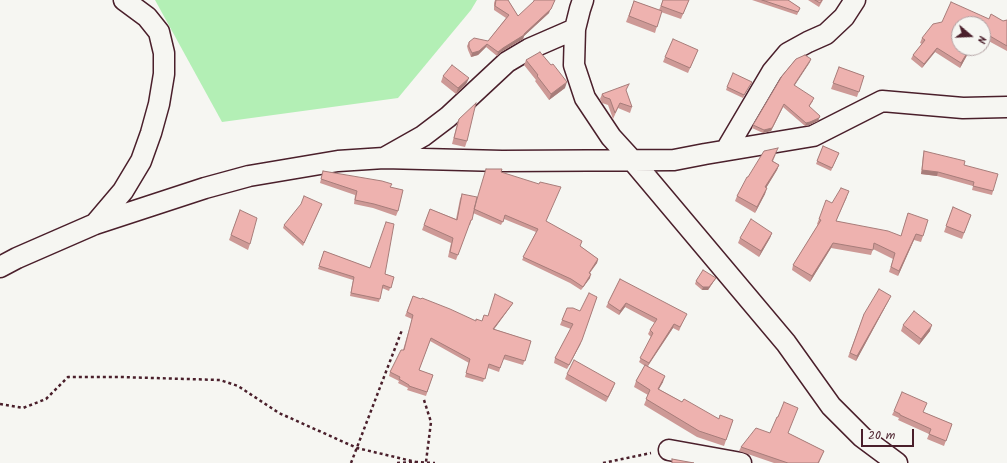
<!DOCTYPE html>
<style>
body{margin:0}
#map{position:relative;width:1007px;height:463px;overflow:hidden;background:#f6f6f2;font-family:Kalam,sans-serif}
canvas{display:block}
.north{position:absolute;left:951px;top:16px;width:40px;height:40px;box-sizing:border-box;background:#f6f6f2;border:1px solid #b1a0a2;border-radius:50%;rotate:109deg;font-size:11px;font-weight:700;line-height:16px;text-align:center;color:#4a1f2b}
.north::after{content:'';display:block;margin:auto;width:14px;height:18px;background:#4a1f2b;clip-path:polygon(50% 0,100% 100%,50% 72%,0 100%)}
.scale{position:absolute;left:861px;top:429px;width:53px;height:18px;box-sizing:border-box;border:2px solid #4a1f2b;border-top:0;padding-left:5px;font-size:12px;line-height:14px;white-space:nowrap;color:#4a1f2b;-webkit-text-stroke:3px #f6f6f2;paint-order:stroke}
</style>
<div id="map">
<canvas width="1007" height="463"></canvas>
<div class="north">N</div>
<div class="scale">20 m</div>
</div>
<script>
const ctx = document.querySelector('canvas').getContext('2d');
ctx.lineJoin = 'round';
function fill(path, color) { ctx.fillStyle = color; ctx.fill(path, 'evenodd'); }
const toPath = rows => new Path2D(rows.map(r => 'M' + r).join(''));
function stroke(path, color, width, dash) { ctx.strokeStyle = color; ctx.lineWidth = width; ctx.lineCap = dash ? 'butt' : 'round'; ctx.setLineDash(dash || []); ctx.stroke(path); }
fill(toPath([
 [155,0,477,0,471,10,398,98,222,122]
]), '#b3efb5');
const street = toPath([
 [583,0,580,9,575,29,574,65,585,98,611,137,632,160,786,343,831,406,862,437,897,463],
 [726,150,772,72,788,53,808,42,826,34,844,17,855,0],
 [384,158,423,136,448,117,507,62,529,49,575,29],
 [95,224,123,191,141,161,151,133,159,104,164,74,164,53,159,32,147,17,124,0],
 [0,267,17,258,95,224,205,188,249,176,338,161,384,158,502,161,674,160,705,154,813,136,882,101,963,108,1007,107],
 [669,450,741,463]
]);
stroke(street, '#4a1f2b', 23);
stroke(toPath([
 [424,400,431,422,426,462],
 [0,404,23,408,46,399,68,377,120,377,220,380,238,386,279,413,357,448,416,462],
 [351,463,402,330],
 [397,463,416,462,435,463],
 [603,463,651,453]
]), '#4a1f2b', 2.5, [3, 3]);
stroke(street, '#f6f6f2', 20);
fill(toPath([
 [495,0,508,0,518,16,549,13,524,36,523,39,501,52,497,56,486,47,478,55,471,57,468,50,467,46,469,42,488,41,506,18,494,10,494,3],
 [663,0,689,0,681,19,661,12,655,33,626,22,634,1,659,10],
 [752,0,788,0,800,8,797,15],
 [808,0,823,0,819,7],
 [989,19,1003,21,1007,20,1007,51,983,38,983,24,959,48,971,48,960,68,935,52,922,68,911,59,913,55,922,44,920,43,922,38],
 [698,50,688,73,663,62,665,57],
 [526,60,565,88,549,100,535,81,536,80,524,65],
 [810,62,794,85,813,101,809,107,820,116,818,121,809,125,805,126,783,107,771,131,763,133,752,128,753,125],
 [839,67,864,76,857,97,831,89],
 [443,76,469,78,466,84,456,94,441,82],
 [752,82,743,98,726,90,727,87],
 [626,91,632,107,630,113,618,108,613,119,608,105,602,103,600,99,602,94],
 [459,119,467,141,465,147,452,144,457,124],
 [823,146,839,153,831,171,816,164],
 [924,151,964,165,993,191,992,195,972,190,973,186,937,176,921,174,923,155],
 [776,154,773,161,779,165,777,170,766,188,765,194,755,213,735,201,737,196,748,177],
 [323,171,391,187,398,211,396,216,373,208,354,204,355,195,320,183],
 [501,172,546,221,598,259,597,263,590,273,590,278,581,290,570,283,522,260,536,232,504,219,501,225,473,213,470,225,469,225,456,260,448,257,451,243,422,230,430,209,456,219,460,199,462,194,475,205],
 [847,197,836,221,901,236,908,213,923,236,921,242,914,240,898,276,889,272,893,259,873,249,871,255,831,248,810,282,792,270,793,265,818,225,817,224,819,219,832,203],
 [322,204,303,246,283,228,284,225],
 [953,207,971,215,962,239,944,232],
 [240,210,250,244,248,250,229,240],
 [772,233,770,238,759,257,738,243,740,238],
 [324,251,394,277,389,291,382,288,379,302,350,296,353,280,318,269],
 [716,278,708,290,702,290,695,284,696,281],
 [620,279,685,317,679,331,673,328,648,366,663,382,659,389,682,402,719,419,733,420,724,446,697,437,644,405,648,395,634,387,636,381,645,366,639,362,651,337,648,334,650,330,655,323,625,307,619,315,606,307],
 [413,296,476,321,482,321,488,316,513,303,511,306,494,329,531,341,523,365,503,359,499,372,488,368,483,382,465,377,469,363,430,341,419,370,433,375,426,396,407,390,408,388,398,383,399,381,389,376,390,372,403,350,412,319,405,316],
 [597,297,580,345,567,369,554,363,555,358,571,329,560,325,567,308,580,311],
 [889,300,856,361,848,357,864,314],
 [903,325,930,331,919,345,901,331],
 [567,374,615,383,613,388,606,402,565,379],
 [894,411,923,412,952,424,944,446,927,439,929,434,898,420,899,418,892,415],
 [788,433,824,451,819,463,774,463,739,451,741,447]
]), '#cd9996');
fill(toPath([
 [555,0,549,13,524,36,523,39,501,52,497,56,498,52,503,48,524,34],
 [487,44,486,47,478,55,471,57,472,53],
 [937,48,935,52,922,68,924,64],
 [970,48,971,48,960,68,961,63],
 [811,59,810,62,793,88,794,85],
 [469,78,466,84,456,94,458,88],
 [567,82,565,88,549,100,551,94],
 [783,107,771,131,763,133,764,130],
 [820,116,818,121,809,125,805,126,806,123],
 [779,165,777,170,763,193,765,187],
 [922,170,938,172,937,176,921,174],
 [767,188,765,194,755,213,757,207],
 [772,233,770,238,759,257,761,251],
 [916,234,914,240,898,276,899,271],
 [833,243,831,248,810,282,812,276],
 [598,259,597,263,587,276,589,273],
 [591,274,590,278,581,290,583,287],
 [716,278,708,290,702,290,703,287],
 [891,296,889,300,856,361,857,356],
 [513,303,511,306,492,332,493,329],
 [626,303,625,307,619,315,620,311],
 [674,324,673,328,647,367,649,363],
 [932,325,930,331,919,345,921,339],
 [582,340,580,345,567,369,569,365],
 [665,376,663,382,656,394,658,389],
 [615,383,613,388,606,402,608,397]
]), '#a77d7a');
const building = toPath([
 [496,0,508,0,518,16,534,1,534,0,555,0,551,9,524,34,524,35,503,48,498,52,487,44,479,51,472,53,469,47,469,42,474,38,488,41,509,15,495,6,496,0],
 [663,0,689,0,683,14,661,6,663,0],
 [762,0,788,0,800,8,798,12,762,0],
 [815,0,822,0,820,3,815,0],
 [634,1,662,11,657,27,629,16,634,1],
 [951,2,989,19,991,14,1003,21,1007,20,1007,46,983,32,983,24,959,24,959,48,970,48,961,63,937,48,924,64,913,55,925,40,922,38,933,24,942,22,951,2],
 [673,39,698,50,690,68,665,57,673,39],
 [540,52,551,65,553,64,567,82,551,94,537,76,538,75,526,60,540,52],
 [805,55,811,59,794,85,814,98,809,106,820,116,819,118,810,122,806,123,784,104,772,128,764,130,753,125,782,76,796,59,805,55],
 [452,65,469,78,458,88,443,76,452,65],
 [839,67,864,76,859,92,833,83,839,67],
 [733,73,752,82,744,95,727,87,733,73],
 [629,84,626,90,632,107,620,103,615,113,610,99,604,97,602,94,629,84],
 [476,103,467,141,454,138,459,119,476,103],
 [823,146,839,153,832,168,817,161,823,146],
 [778,148,772,161,779,165,765,187,767,188,757,207,737,196,747,177,748,177,764,151,778,148],
 [924,151,965,161,964,165,998,174,993,191,973,186,974,182,938,172,922,170,924,151],
 [486,169,502,169,501,172,539,184,540,182,561,187,546,221,582,241,580,246,598,259,589,273,591,274,583,287,571,279,523,257,538,229,505,215,503,222,474,209,486,169],
 [323,171,382,181,392,184,390,187,403,190,398,211,374,204,355,200,357,191,321,179,323,171],
 [841,188,849,191,836,221,888,231,901,236,908,213,928,220,923,236,916,234,899,271,891,267,895,253,874,243,873,250,833,243,812,276,793,265,821,220,819,219,826,200,832,203,841,188],
 [462,194,477,197,472,220,471,220,458,255,450,252,453,238,424,225,430,209,457,220,462,194],
 [304,196,322,204,304,243,284,225,301,204,304,196],
 [953,207,971,215,964,233,946,226,953,207],
 [240,210,257,218,250,244,231,235,240,210],
 [751,219,772,233,761,251,740,238,751,219],
 [386,222,394,224,385,274,394,277,391,288,383,285,380,299,351,293,354,277,319,266,324,251,370,268,386,222],
 [703,270,716,278,709,287,703,287,696,281,703,270],
 [620,279,687,314,680,327,674,324,649,363,640,358,653,333,650,330,657,319,626,303,620,311,608,303,620,279],
 [879,289,891,296,857,356,850,353,864,314,879,289],
 [589,293,597,297,582,340,569,365,555,358,573,324,562,320,567,308,573,308,580,311,589,293],
 [495,294,513,303,493,329,531,341,525,361,505,355,500,368,489,364,485,379,466,373,470,359,431,338,419,370,433,375,427,392,409,386,409,385,399,379,400,377,390,372,401,350,404,350,413,315,407,312,413,296,421,299,422,298,450,309,476,321,476,319,482,321,484,315,488,316,495,294],
 [914,311,932,325,921,339,903,325,914,311],
 [574,360,615,383,608,397,567,374,574,360],
 [645,365,665,376,658,389,682,402,684,399,719,419,720,415,733,420,726,440,699,431,646,399,650,390,636,381,645,365],
 [902,392,927,403,923,412,952,424,946,441,929,434,931,429,900,415,900,414,894,411,902,392],
 [784,402,798,408,788,433,824,451,818,463,788,463,741,447,756,428,770,433,777,417,778,417,784,402],
 [672,459,694,463,672,463,672,459]
]);
fill(building, '#eeb2af');
stroke(building, '#a77d7a', 1);
</script>
